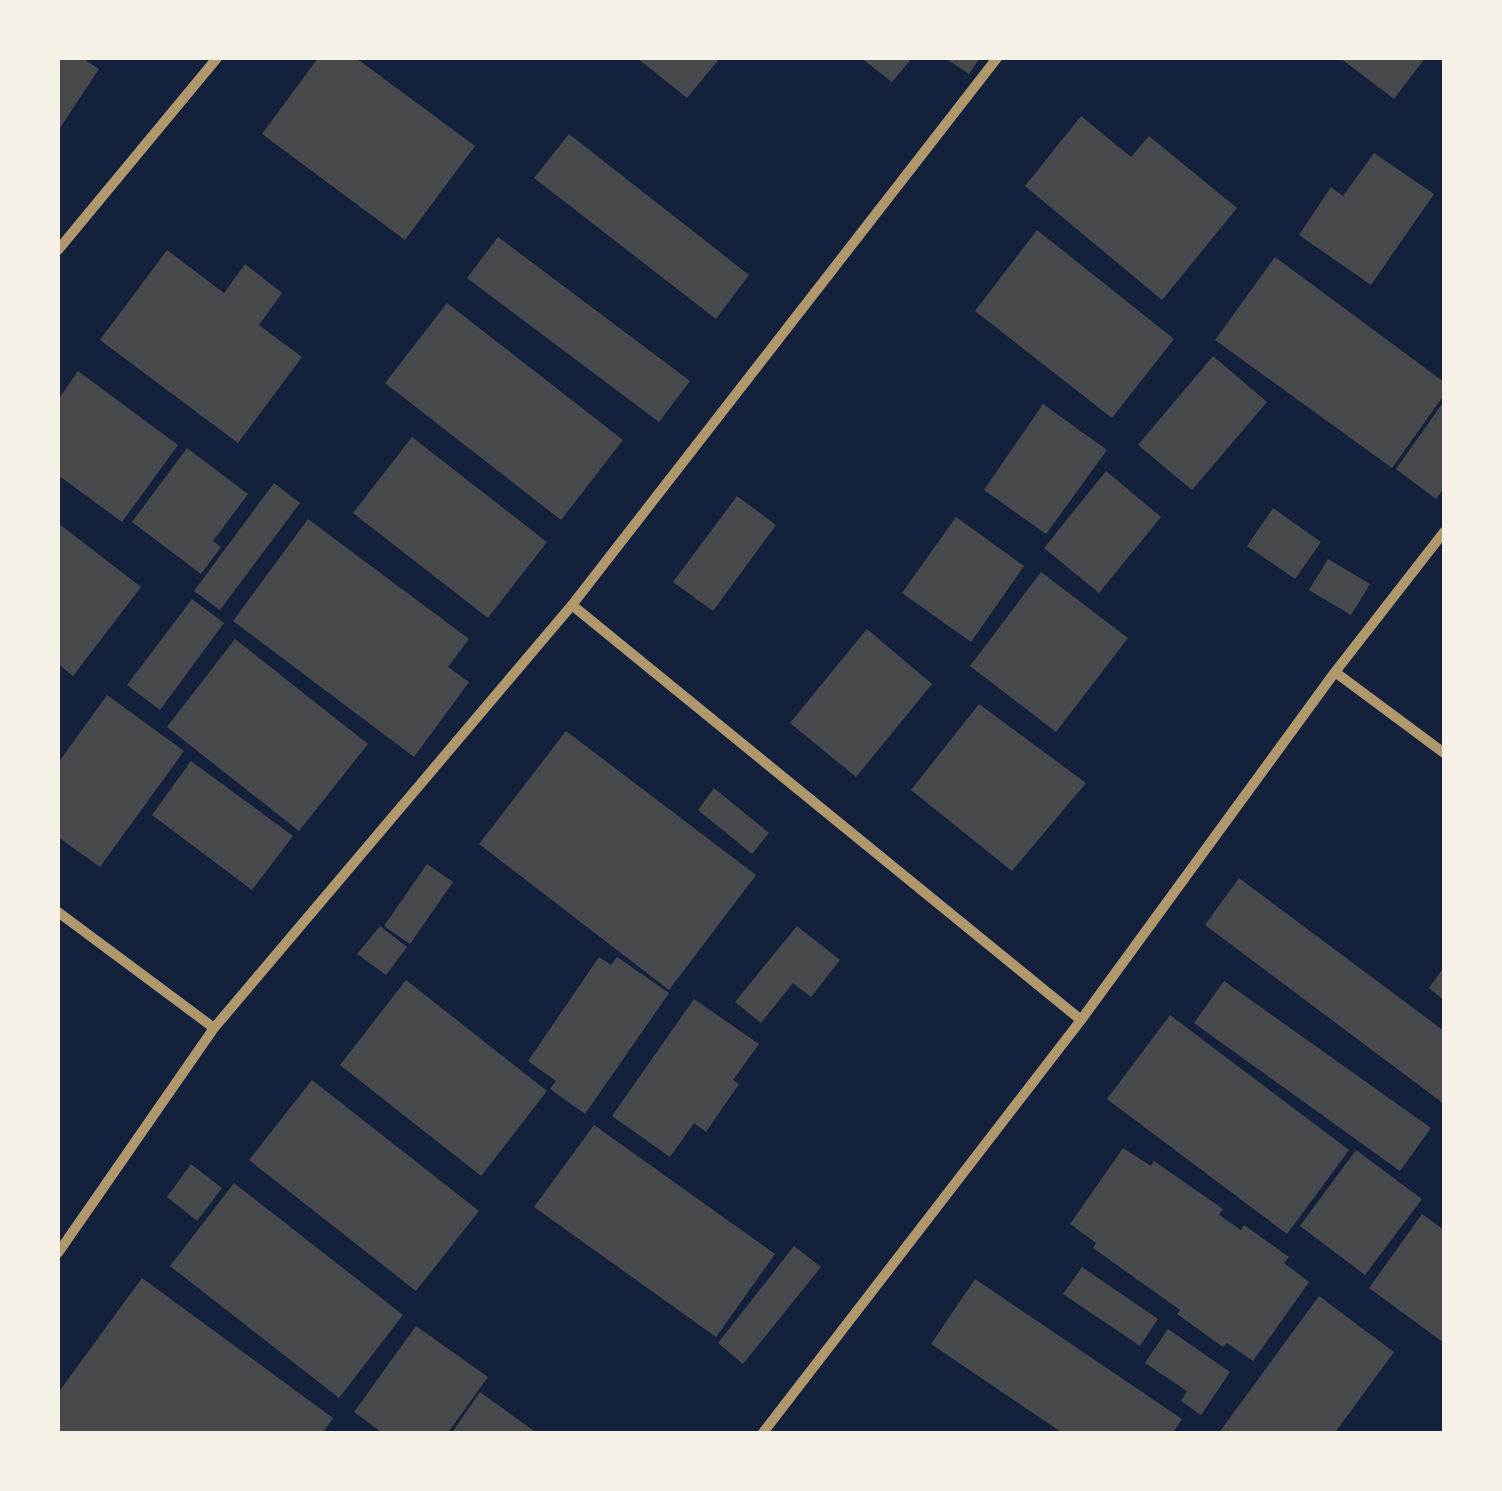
<!DOCTYPE html>
<style>
body{margin:0}
#map{position:relative;width:1502px;height:1491px;overflow:hidden;background:#14213d;font-family:"Asap Condensed",sans-serif}
canvas{display:block}
.frame{position:absolute;inset:0;border:60px solid #f6f1e7;pointer-events:none}
</style>
<div id="map">
<canvas width="1502" height="1491"></canvas>
<div class="frame"></div>
</div>
<script>
const ctx = document.querySelector('canvas').getContext('2d');
ctx.lineJoin = 'round';
function fill(path, color) { ctx.fillStyle = color; ctx.fill(path, 'evenodd'); }
const toPath = rows => new Path2D(rows.map(r => 'M' + r).join(''));
function stroke(path, color, width, dash) { ctx.strokeStyle = color; ctx.lineWidth = width; ctx.lineCap = dash ? 'butt' : 'round'; ctx.setLineDash(dash || []); ctx.stroke(path); }
fill(toPath([
 [58,58,82,58,99,69,58,131],
 [318,58,356,58,475,146,405,240,262,134],
 [637,58,720,58,687,98],
 [861,58,912,58,892,82],
 [945,58,980,58,969,74],
 [1340,58,1425,58,1394,99],
 [1081,116,1131,157,1149,136,1237,208,1162,300,1025,186],
 [569,134,749,275,716,319,534,178],
 [1374,153,1434,194,1371,285,1299,235,1331,187,1343,196],
 [1037,230,1174,339,1112,418,975,311],
 [498,237,690,381,659,422,467,278],
 [167,250,224,293,245,264,282,293,259,325,302,357,238,443,100,340],
 [1275,257,1444,382,1444,395,1392,468,1215,340],
 [447,303,623,440,561,520,385,383],
 [1213,356,1267,402,1192,490,1138,445],
 [78,371,178,445,122,522,58,475,58,400],
 [1444,401,1444,488,1436,499,1396,469],
 [1043,404,1107,450,1046,534,984,490],
 [412,437,547,542,488,618,353,513],
 [187,448,248,494,213,541,221,547,201,574,132,522],
 [1106,471,1161,517,1099,593,1044,548],
 [274,483,300,503,220,610,194,591],
 [737,496,776,525,713,611,673,582],
 [1273,508,1321,542,1295,579,1247,546],
 [956,517,1024,566,971,642,902,593],
 [308,519,469,639,448,667,469,682,414,757,233,621],
 [58,523,141,587,73,676,58,664],
 [1328,559,1370,584,1351,615,1309,590],
 [1041,572,1128,638,1056,732,970,666],
 [192,599,224,623,160,710,127,685],
 [867,629,932,684,856,777,790,723],
 [235,639,368,744,299,831,167,727],
 [107,695,184,751,100,867,58,837,58,763],
 [979,704,1086,783,1012,871,911,790],
 [566,731,756,875,669,990,479,844],
 [191,761,293,836,252,890,152,815],
 [714,788,769,833,752,854,698,810],
 [427,864,453,882,410,944,384,926],
 [1239,878,1444,1031,1444,1104,1205,925],
 [380,926,407,947,386,975,357,954],
 [797,926,840,960,811,997,793,983,761,1023,735,1002],
 [599,957,611,965,617,957,669,993,585,1114,550,1089,556,1081,528,1061],
 [1444,967,1444,1000,1429,988],
 [406,980,547,1091,481,1176,340,1065],
 [1224,981,1431,1128,1400,1171,1194,1023],
 [694,999,759,1044,733,1080,739,1084,706,1132,694,1123,670,1157,612,1116],
 [1170,1015,1349,1150,1287,1234,1107,1099],
 [312,1080,479,1211,416,1291,249,1160],
 [594,1125,775,1254,716,1337,534,1207],
 [1123,1148,1151,1166,1154,1161,1223,1209,1219,1215,1241,1230,1244,1225,1289,1257,1284,1263,1309,1282,1253,1361,1227,1343,1223,1347,1177,1314,1180,1310,1093,1248,1096,1243,1070,1224],
 [1356,1150,1422,1199,1365,1275,1300,1226],
 [191,1164,222,1188,197,1221,167,1197],
 [234,1183,403,1315,339,1398,170,1266],
 [1422,1214,1444,1230,1444,1343,1369,1288],
 [794,1246,821,1267,743,1364,718,1343],
 [1082,1267,1158,1319,1140,1346,1063,1294],
 [142,1278,333,1418,322,1434,58,1434,58,1393],
 [975,1279,1182,1419,1172,1434,1064,1434,931,1344],
 [1319,1296,1394,1352,1334,1434,1218,1434],
 [416,1326,488,1377,447,1434,384,1434,354,1412],
 [1168,1329,1230,1372,1201,1415,1181,1401,1187,1391,1145,1363],
 [480,1392,538,1434,451,1434]
]), '#48494c');
stroke(toPath([
 [58,250,217,58],
 [572,605,1081,1020],
 [1335,672,1444,753],
 [58,912,214,1028],
 [58,1253,214,1028,572,605,997,58],
 [762,1434,1081,1020,1335,672,1444,532]
]), '#b1986c', 10);
</script>
